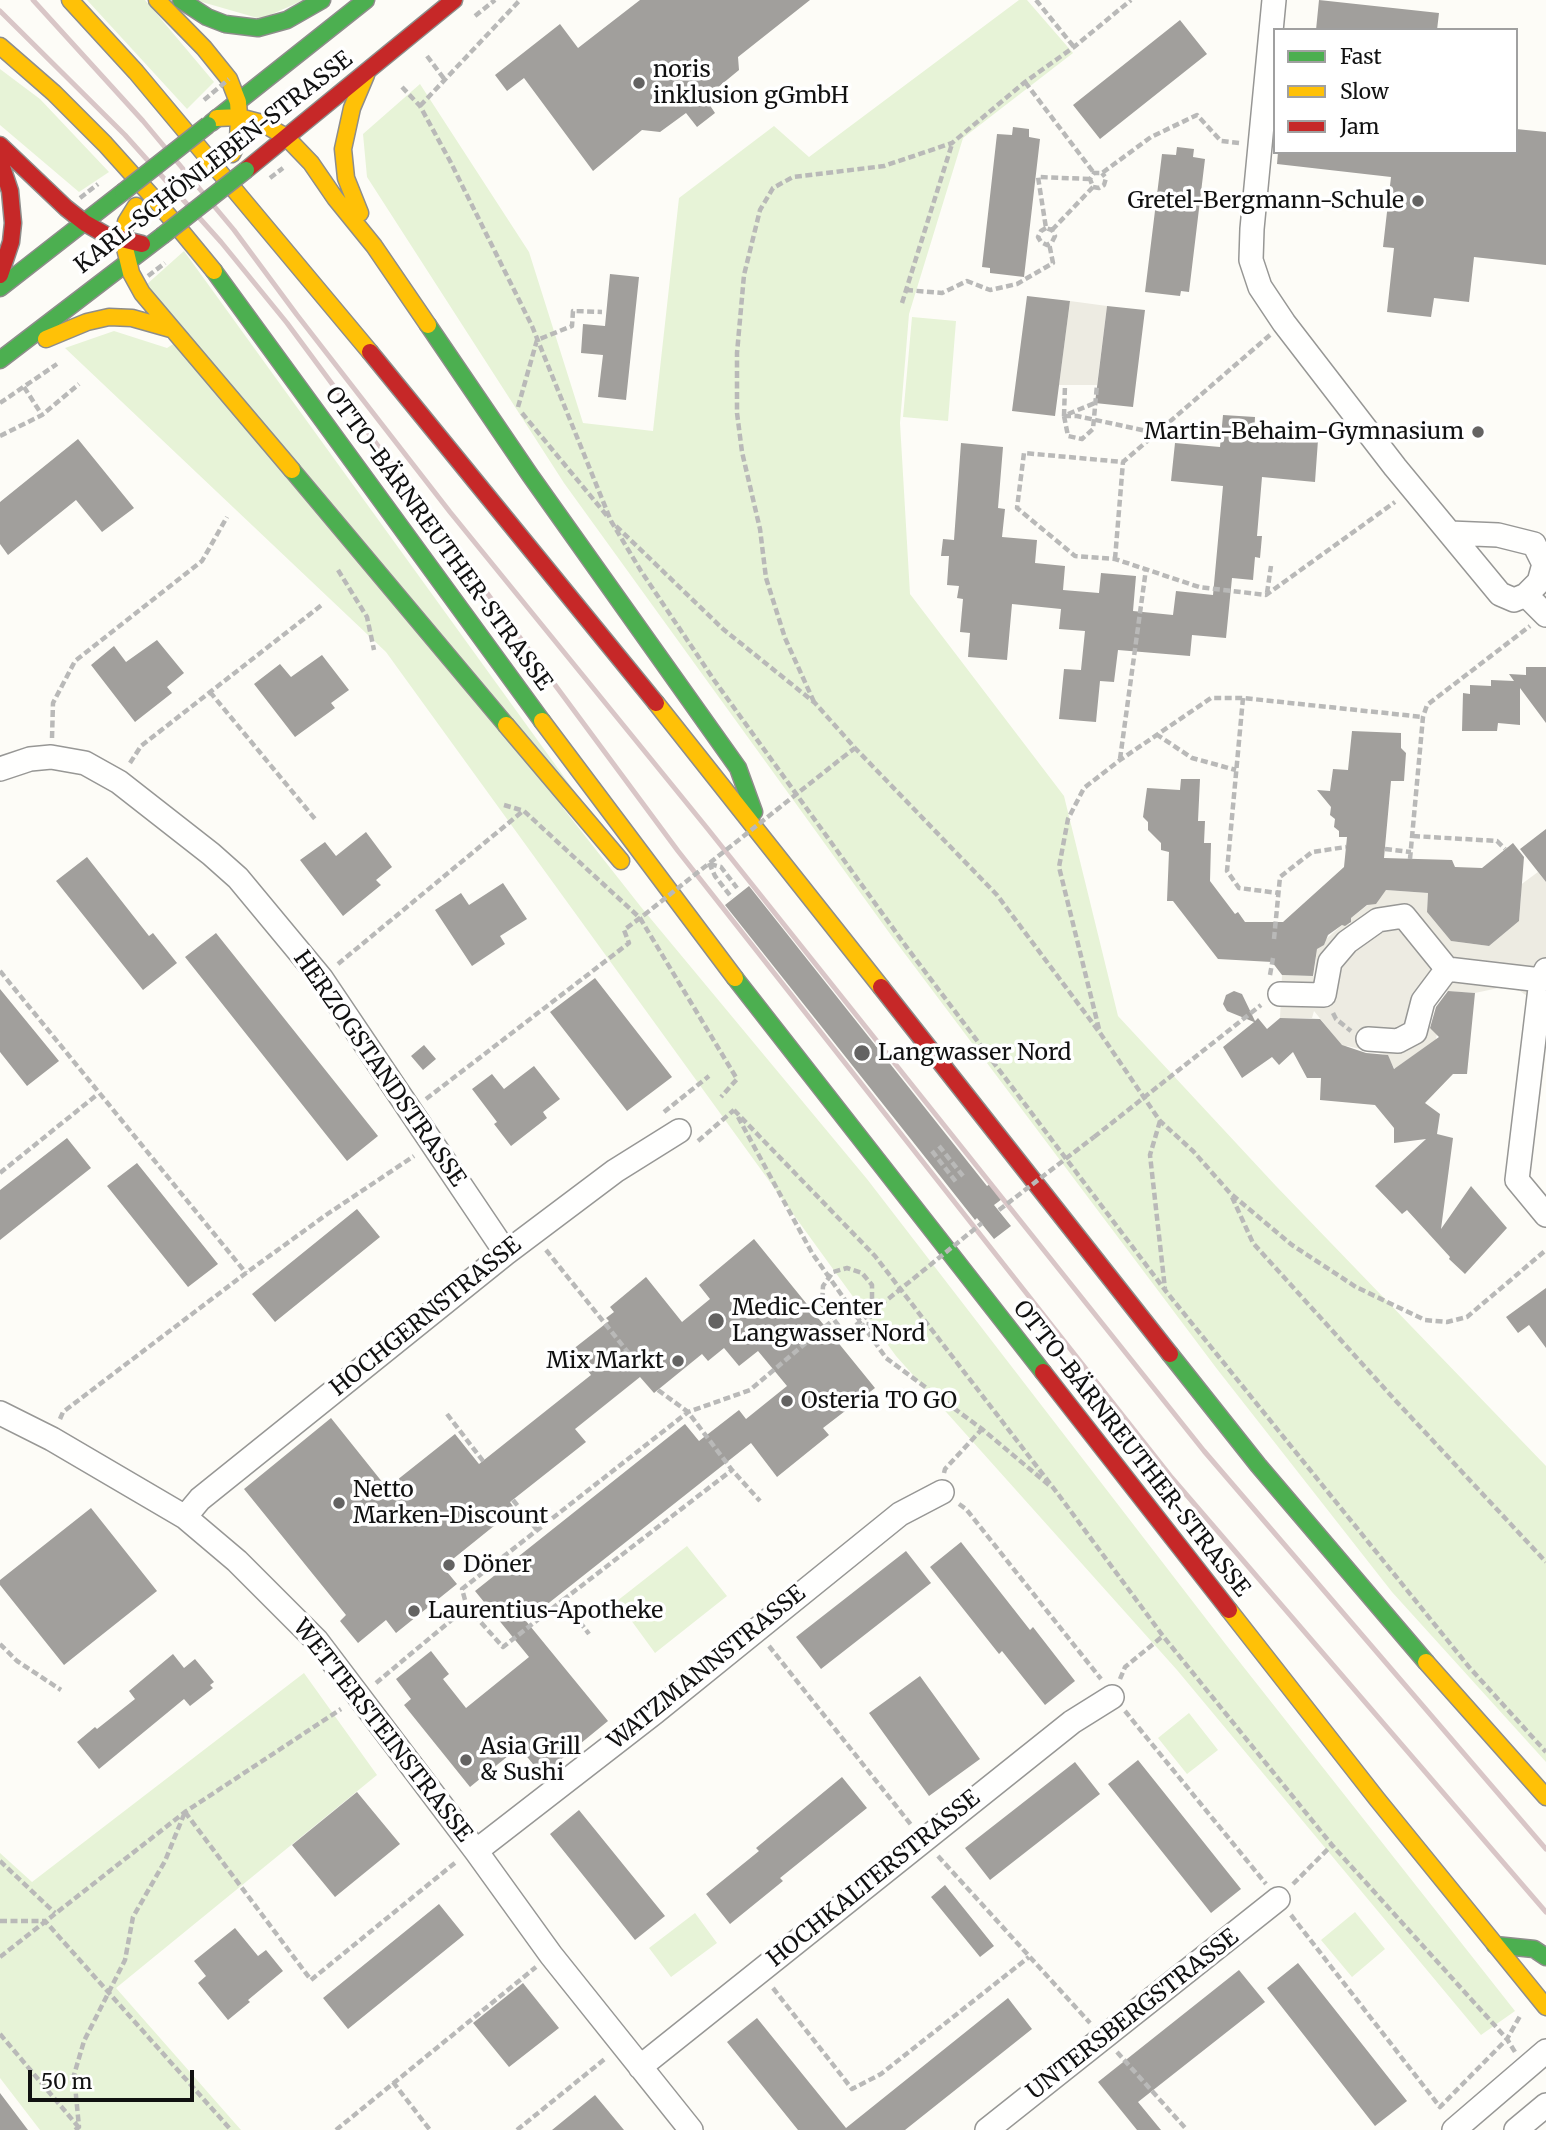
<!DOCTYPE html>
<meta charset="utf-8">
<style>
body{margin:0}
#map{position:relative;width:1546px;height:2130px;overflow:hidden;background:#fdfcf7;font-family:Merriweather,serif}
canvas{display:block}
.legend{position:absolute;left:1273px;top:28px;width:245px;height:126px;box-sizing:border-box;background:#fff;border:2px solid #a0a0a0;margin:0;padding:9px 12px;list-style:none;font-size:21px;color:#111}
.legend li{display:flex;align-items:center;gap:14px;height:35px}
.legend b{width:35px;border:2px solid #a0a0a0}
.scale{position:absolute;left:28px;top:2070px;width:166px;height:32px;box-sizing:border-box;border:4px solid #111;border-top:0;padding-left:9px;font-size:21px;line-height:24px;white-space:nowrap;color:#111;-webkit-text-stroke:5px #fff;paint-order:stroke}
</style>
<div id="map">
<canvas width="1546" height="2130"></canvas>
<ul class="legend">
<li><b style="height:9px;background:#4caf50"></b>Fast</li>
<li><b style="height:9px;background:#ffc107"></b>Slow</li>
<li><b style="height:9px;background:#c62828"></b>Jam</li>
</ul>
<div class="scale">50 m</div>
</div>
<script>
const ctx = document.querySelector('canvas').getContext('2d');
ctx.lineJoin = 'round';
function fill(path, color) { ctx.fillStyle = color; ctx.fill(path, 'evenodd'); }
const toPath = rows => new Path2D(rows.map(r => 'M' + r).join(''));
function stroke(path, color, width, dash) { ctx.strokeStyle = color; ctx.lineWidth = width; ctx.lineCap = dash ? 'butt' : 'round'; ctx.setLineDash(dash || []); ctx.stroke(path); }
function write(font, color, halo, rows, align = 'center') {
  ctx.font = font + ' Merriweather,serif'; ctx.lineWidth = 7; ctx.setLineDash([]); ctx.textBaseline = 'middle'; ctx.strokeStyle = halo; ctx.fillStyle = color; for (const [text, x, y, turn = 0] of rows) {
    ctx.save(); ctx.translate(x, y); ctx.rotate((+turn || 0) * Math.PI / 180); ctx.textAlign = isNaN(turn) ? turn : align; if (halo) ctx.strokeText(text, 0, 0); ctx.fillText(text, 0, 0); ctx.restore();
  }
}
fill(toPath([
 [87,0,145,0,214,82,187,109],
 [195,0,304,0,261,19],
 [1019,0,1027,0,1073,53,963,138,909,314,900,423,910,594,1064,796,1118,1016,1276,1186,1546,1466,1546,1762,1392,1592,1217,1369,893,938,564,483,367,177,363,134,420,84,529,252,583,423,653,431,679,198,774,126,809,157],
 [0,69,40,99,109,172,79,192,0,125],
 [184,251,575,792,563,808,641,907,867,1179,1227,1646,1515,2011,1481,2035,1177,1670,896,1356,386,652,65,348,114,331,167,348,187,335,146,285],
 [912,317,956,321,948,421,903,417],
 [687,1546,727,1596,655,1653,617,1601],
 [304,1673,377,1775,116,1988,241,2130,40,2130,0,2078,0,1853,32,1882],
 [1189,1713,1218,1750,1187,1774,1158,1738],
 [1355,1912,1385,1949,1352,1977,1321,1940],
 [695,1913,717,1943,671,1977,649,1948]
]), '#e7f3d7');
fill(toPath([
 [1070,301,1107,306,1097,385,1059,385],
 [1538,872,1546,882,1546,993,1538,1004,1520,991,1503,987,1475,993,1443,991,1431,1004,1428,1025,1437,1034,1434,1049,1425,1048,1400,1065,1400,1068,1394,1068,1387,1055,1347,1046,1338,1053,1339,1042,1314,1011,1312,1018,1280,1018,1282,975,1314,976,1317,947,1342,925,1350,924,1351,918,1369,904,1377,902,1379,896,1386,890,1428,893,1427,912,1451,941,1489,946,1519,921,1521,895,1519,886]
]), '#edebe2');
fill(toPath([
 [640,0,810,0,738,57,739,70,705,98,715,113,697,127,686,113,660,132,642,130,593,171,524,78,507,91,495,75,560,24,578,48],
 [1319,0,1439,13,1437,30,1316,30],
 [1180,20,1207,54,1100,139,1073,105],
 [1013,127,1029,129,1029,137,1040,139,1024,277,990,273,990,268,982,267,997,134,1012,135],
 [1516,129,1546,132,1546,265,1474,257,1469,302,1434,298,1431,317,1387,312,1394,248,1383,247,1391,177,1277,164,1278,152,1516,152],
 [1177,147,1194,149,1193,157,1205,159,1189,292,1181,291,1180,296,1145,292,1162,154,1176,155],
 [610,274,639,277,626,400,598,397,603,355,581,353,583,324,605,326],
 [1027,296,1070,301,1055,416,1012,411],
 [1107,306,1145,310,1133,407,1095,403],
 [1223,415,1255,417,1254,435,1318,440,1315,482,1262,477,1257,536,1262,536,1260,558,1255,557,1253,580,1232,578,1226,638,1192,635,1190,656,1118,650,1114,682,1100,681,1096,722,1059,719,1064,669,1081,670,1085,631,1059,629,1061,609,1012,604,1007,660,968,657,970,633,960,632,963,599,957,598,959,586,947,585,949,556,941,556,943,539,954,540,961,443,1003,447,998,508,1005,509,1002,537,1037,540,1035,563,1065,566,1063,590,1099,593,1101,573,1136,576,1133,611,1173,615,1176,591,1213,595,1223,486,1171,481,1175,443,1220,447],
 [78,439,134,508,102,532,76,500,8,555,0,544,0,502],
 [157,640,184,673,167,687,172,693,135,722,91,665,114,646,126,662],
 [322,655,349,690,331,703,335,708,295,737,254,684,280,664,291,677],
 [1526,667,1546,667,1546,723,1520,688,1520,725,1498,723,1497,731,1462,731,1463,693,1470,694,1470,685,1491,686,1491,680,1514,681,1509,674,1526,675],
 [1352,731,1401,733,1401,748,1406,753,1404,781,1391,781,1384,858,1452,860,1455,867,1482,868,1513,843,1524,857,1519,921,1489,946,1451,941,1427,912,1428,893,1386,890,1376,904,1367,905,1351,918,1351,922,1345,926,1342,925,1328,935,1324,945,1317,949,1313,976,1282,975,1272,962,1218,959,1173,901,1167,901,1169,852,1161,850,1161,843,1148,830,1148,822,1143,817,1147,788,1180,790,1181,779,1200,779,1198,821,1205,821,1204,843,1211,843,1210,881,1235,914,1238,912,1245,922,1283,922,1344,867,1347,837,1339,837,1339,831,1334,827,1335,819,1330,815,1331,807,1317,790,1330,791,1333,769,1348,770],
 [1546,829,1546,882,1520,849],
 [366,832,392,867,376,880,381,885,343,916,300,860,325,842,336,856],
 [87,857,149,936,153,933,177,963,143,990,56,881],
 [503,883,527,919,500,936,505,944,472,966,435,910,461,893,469,905],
 [749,886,987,1186,990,1184,1002,1199,994,1205,1011,1226,994,1239,977,1218,975,1220,725,905],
 [216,933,378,1136,347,1161,185,957],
 [595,978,672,1077,627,1111,550,1012],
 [0,989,59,1061,27,1086,0,1052],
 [1234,991,1242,994,1255,1021,1258,1018,1267,1029,1280,1018,1320,1019,1342,1045,1366,1053,1388,1055,1394,1069,1439,1037,1430,1028,1436,1007,1448,991,1475,993,1467,1074,1453,1074,1425,1103,1440,1114,1437,1134,1453,1138,1441,1229,1471,1186,1507,1228,1465,1274,1449,1259,1450,1257,1407,1210,1402,1214,1375,1186,1426,1139,1394,1143,1394,1128,1375,1105,1320,1100,1321,1078,1307,1078,1293,1052,1279,1065,1272,1057,1242,1078,1223,1047,1254,1022,1227,1011,1223,1004,1226,995],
 [424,1045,436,1059,423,1070,411,1056],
 [534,1066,560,1099,543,1112,547,1118,511,1146,494,1124,497,1122,472,1089,492,1074,504,1089],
 [67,1138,91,1168,0,1240,0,1190],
 [137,1163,218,1264,188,1287,107,1186],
 [357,1209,380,1237,275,1322,252,1294],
 [754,1239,875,1388,823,1428,829,1435,777,1477,751,1443,526,1621,608,1721,542,1775,519,1747,470,1787,404,1705,411,1699,396,1679,431,1651,449,1674,443,1679,466,1708,529,1657,475,1591,685,1424,699,1441,739,1410,746,1419,787,1386,758,1351,739,1366,724,1348,708,1361,702,1354,654,1393,640,1377,575,1429,586,1442,510,1502,515,1509,443,1567,457,1584,396,1633,386,1620,358,1643,340,1621,346,1615,244,1489,331,1418,387,1488,455,1434,479,1464,591,1375,572,1350,609,1321,606,1318,614,1312,610,1307,646,1277,682,1322,710,1299,699,1285],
 [1546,1288,1546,1348,1529,1325,1518,1333,1506,1317],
 [91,1508,157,1591,64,1665,0,1585,0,1580],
 [961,1542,1030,1630,1033,1627,1075,1681,1045,1705,1002,1651,999,1654,930,1567],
 [906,1551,931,1583,821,1669,796,1637],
 [173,1654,184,1668,195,1659,214,1682,210,1685,213,1688,190,1706,184,1699,99,1769,77,1742,95,1727,97,1729,135,1699,129,1691],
 [920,1676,980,1759,929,1796,869,1713],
 [1138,1760,1241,1889,1211,1913,1108,1784],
 [1075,1762,1100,1794,990,1880,965,1848],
 [842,1777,867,1808,780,1878,783,1881,730,1924,706,1894,759,1851,756,1848],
 [357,1792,400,1844,335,1897,292,1845],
 [579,1810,665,1916,635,1940,550,1834],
 [945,1885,994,1946,980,1957,931,1897],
 [439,1904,464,1935,348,2029,323,1998],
 [235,1928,258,1956,266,1950,283,1971,248,2000,250,2002,228,2020,198,1983,206,1976,194,1961],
 [1298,1963,1407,2101,1375,2126,1267,1988],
 [1239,1970,1265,2002,1138,2102,1161,2130,1137,2130,1098,2082],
 [523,1983,559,2028,509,2067,473,2023],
 [1008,1998,1032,2029,905,2130,798,2130,727,2042,757,2018,846,2128],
 [0,2093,28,2130,0,2130],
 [595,2095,624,2130,552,2130]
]), '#a19f9c');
const street = toPath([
 [1274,0,1252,229,1251,260,1260,287,1284,323,1395,467,1500,594,1514,600,1526,595,1539,582,1544,564,1534,544,1498,535,1450,533],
 [1526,595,1546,615],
 [0,769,30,759,51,757,85,763,119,782,211,854,238,878,321,978,506,1253],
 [1541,980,1517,1180,1546,1215],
 [1280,994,1324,995,1330,962,1347,942,1378,920,1404,916,1447,969,1541,980,1546,970],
 [1368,1039,1398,1041,1415,1032,1423,1001,1447,969],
 [0,1413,52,1439,185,1517,237,1561,317,1641,476,1851,551,1955,691,2130],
 [185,1517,200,1499,506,1253,615,1171,679,1131],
 [476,1851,654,1713,900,1514,942,1492],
 [640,2067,1072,1722,1112,1697],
 [987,2130,1278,1899],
 [1454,2130,1546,2051],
 [1516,2130,1546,2105]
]);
const fast = toPath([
 [181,0,207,17,225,24,258,28,287,20,322,0],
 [211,123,366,0],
 [214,271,542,721],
 [0,288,123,192],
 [428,325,530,475,738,768,754,812],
 [0,360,162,236],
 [292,470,506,725],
 [735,978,1043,1372],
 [1170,1354,1258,1465,1426,1662],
 [1495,1945,1534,1949,1546,1957]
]);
const slow = toPath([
 [70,0,136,72,370,352],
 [157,0,204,48,229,79,238,102,239,117,238,142,232,154],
 [0,46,54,93,105,144,158,203,214,271],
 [217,118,239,117,262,123,286,137,311,163,335,198,374,246,428,325],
 [136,206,126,222,123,240,131,273,142,293,292,470],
 [360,213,346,178,343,149,352,108,366,75],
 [46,339,87,322,109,317,132,318,171,329],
 [656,703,881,987],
 [542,721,735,978],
 [506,725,621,861],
 [1229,1610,1377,1799,1546,2007],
 [1426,1662,1546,1797]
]);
const jam = toPath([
 [0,145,66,208,85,223,106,235,142,244],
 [0,161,10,191,13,223,11,242,0,275],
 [246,170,454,0],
 [370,352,656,703],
 [881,987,1170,1354],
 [1043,1372,1229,1610]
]);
stroke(street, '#979795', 26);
stroke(fast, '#8e8d8b', 19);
stroke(slow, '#8e8d8b', 19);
stroke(jam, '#8e8d8b', 19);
stroke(toPath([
 [1036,0,1074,47],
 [475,16,495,0],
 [427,56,445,80],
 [1025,82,1094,173],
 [402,87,420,106,450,161,532,326,611,521,641,571,714,680,908,949,1165,1290,1469,1667,1546,1752],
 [420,106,520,0],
 [1093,187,1099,188,1104,185,1106,178,1102,173],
 [1046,228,1041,231,1038,237,1041,242,1047,245,1052,242,1055,236,1052,230,1046,228,1038,177,1090,179],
 [1052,230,1093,187,1090,179,1094,173,1102,173,1151,137,1197,115,1221,141,1239,143],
 [906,290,942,293,967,281,990,290,1017,284,1053,263,1049,243],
 [902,303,952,144],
 [1270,335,1123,462,1024,453,1017,508,1075,556,1115,559,1199,587,1266,595,1395,502],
 [24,387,42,415],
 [0,403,57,364],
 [518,407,537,340,572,326,573,311,602,312],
 [522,413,608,517],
 [1068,414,1095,403],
 [1064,416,1077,416,1156,433],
 [1064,416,1065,385],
 [0,436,42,415,79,384],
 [616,526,723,629,815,703,855,748,997,895,1100,1033,1160,1121,1193,1151,1230,1193,1292,1245,1356,1287,1425,1320,1447,1322,1467,1317,1546,1250],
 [1115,559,1123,462],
 [338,570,367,617,374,650],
 [1267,593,1271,566],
 [210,692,315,819],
 [1243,698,1227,871,1239,888,1278,893],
 [814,702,785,638,766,578,760,529,742,452,737,413,737,353,744,275,760,210,773,188,793,177,884,166,952,143,1025,82,1074,47,1131,0],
 [1156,734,1192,758,1236,770],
 [52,738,53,703,75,661,202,561,227,517],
 [842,758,855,748],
 [1120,759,1146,569],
 [130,763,141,746,323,604],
 [504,805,524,811,640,918,737,1079,721,1097],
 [1413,836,1497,841,1505,849],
 [1385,849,1411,852],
 [1410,859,1423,717,1427,705,1530,626],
 [709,863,715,876,732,898],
 [710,864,721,867,737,888],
 [1274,939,1280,877,1312,852,1346,847],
 [338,964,523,811],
 [0,971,246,1273],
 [1270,975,1273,958],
 [1333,1013,1336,1019,1351,1031],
 [1099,1029,1059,867,1068,819,1084,788,1120,760,1211,698,1243,698,1423,717],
 [426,1099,629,943,624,930,644,915],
 [734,1110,875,1256,1058,1494,1163,1636,1332,1845,1507,2039,1515,2052],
 [664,1112,709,1076],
 [738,1117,812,1253,886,1358,982,1429,1050,1486],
 [1160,1121,1150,1155,1165,1289],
 [1094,1137,1261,1005],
 [698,1141,734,1110],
 [939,1146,963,1176],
 [932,1151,956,1182],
 [0,1173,98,1094],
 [1232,1197,1253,1243,1395,1400,1546,1562],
 [546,1250,635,1361],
 [868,1329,872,1299],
 [658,1390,688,1412,732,1470,760,1501],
 [447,1414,483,1461],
 [60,1419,63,1412,246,1273,326,1215,414,1156],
 [944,1473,945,1469,982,1429],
 [513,1500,537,1530],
 [959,1504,966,1509,1101,1679],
 [563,1600,732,1470],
 [467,1607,503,1647,563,1600,589,1634],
 [0,1644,17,1661,61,1690],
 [769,1646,912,1826],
 [1120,1679,1125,1667,1163,1636],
 [376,1683,467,1607,462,1589,688,1412,750,1390,833,1320],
 [1125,1711,1266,1884],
 [185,1812,311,1980,456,1862],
 [938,1856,1090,2023],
 [0,1861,55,1913],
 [1293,1884,1332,1845],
 [1291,1915,1440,2107,1507,2039,1520,2016],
 [0,1921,45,1921,231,2130],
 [0,1957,185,1812,341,1709],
 [773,1988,852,2089,881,2074,1029,1957],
 [0,2034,81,2130],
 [1117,2052,1187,2130],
 [393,2082,430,2130],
 [75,2130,79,2127,74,2075,84,2041,125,1960,133,1917,165,1861,185,1812],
 [336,2130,536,1967],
 [517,2130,606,2058]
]), '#b9b9b8', 4.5, [7, 3.5]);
stroke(street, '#fffffe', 23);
stroke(fast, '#4caf50', 16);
stroke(slow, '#ffc107', 16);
stroke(jam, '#c62828', 16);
stroke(toPath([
 [33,0,143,121,234,230,297,315,450,512,707,828,1204,1451,1546,1849],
 [0,11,125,135,221,242,287,323,678,851,1172,1478,1546,1912]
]), '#d9c6c7', 5);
const fastBridge = toPath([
 [123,192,208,125],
 [162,236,246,170]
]);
stroke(fastBridge, '#8e8d8b', 19, []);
stroke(toPath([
 [204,100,229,79],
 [270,178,283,168],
 [80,198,98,184],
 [148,276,165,263],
 [1064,416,1068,436,1082,439,1093,429,1097,385],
 [644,915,842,758],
 [999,1210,1094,1137],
 [872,1299,872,1285,862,1273,847,1268,833,1272,823,1286,822,1304,845,1334,982,1223]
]), '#b9b9b8', 4.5, [7, 3.5]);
stroke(fastBridge, '#4caf50', 16);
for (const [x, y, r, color] of [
 [639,83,7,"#646362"],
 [1418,201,7,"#646362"],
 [1478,432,7,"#646362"],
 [862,1053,9,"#646362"],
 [716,1321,9,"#646362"],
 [678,1361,7,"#646362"],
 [787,1401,7,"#646362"],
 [339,1503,7,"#646362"],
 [449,1565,7,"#646362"],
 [414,1611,7,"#646362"],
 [466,1760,7,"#646362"]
]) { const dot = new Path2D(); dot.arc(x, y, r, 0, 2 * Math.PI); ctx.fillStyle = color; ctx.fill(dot); stroke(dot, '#fff', 2.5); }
write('23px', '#111', '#fff', [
 ["noris",653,70],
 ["inklusion gGmbH",653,96],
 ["Gretel-Bergmann-Schule",1404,201,"right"],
 ["Martin-Behaim-Gymnasium",1464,432,"right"],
 ["Langwasser Nord",878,1053],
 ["Medic-Center",732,1308],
 ["Langwasser Nord",732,1334],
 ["Mix Markt",664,1361,"right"],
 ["Osteria TO GO",801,1401],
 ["Netto",353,1490],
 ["Marken-Discount",353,1516],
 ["Döner",463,1565],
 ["Laurentius-Apotheke",428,1611],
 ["Asia Grill",480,1747],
 ["& Sushi",480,1773]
], 'left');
write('23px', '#111', '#fff', [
 ["KARL-SCHÖNLEBEN-STRASSE",214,163,-38],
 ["OTTO-BÄRNREUTHER-STRASSE",438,539,54],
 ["HERZOGSTANDSTRASSE",379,1069,55],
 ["HOCHGERNSTRASSE",426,1317,-39],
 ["OTTO-BÄRNREUTHER-STRASSE",1131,1449,52],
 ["WATZMANNSTRASSE",707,1668,-39],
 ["WETTERSTEINSTRASSE",382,1731,52],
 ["HOCHKALTERSTRASSE",874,1879,-39],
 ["UNTERSBERGSTRASSE",1133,2015,-38]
]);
</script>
